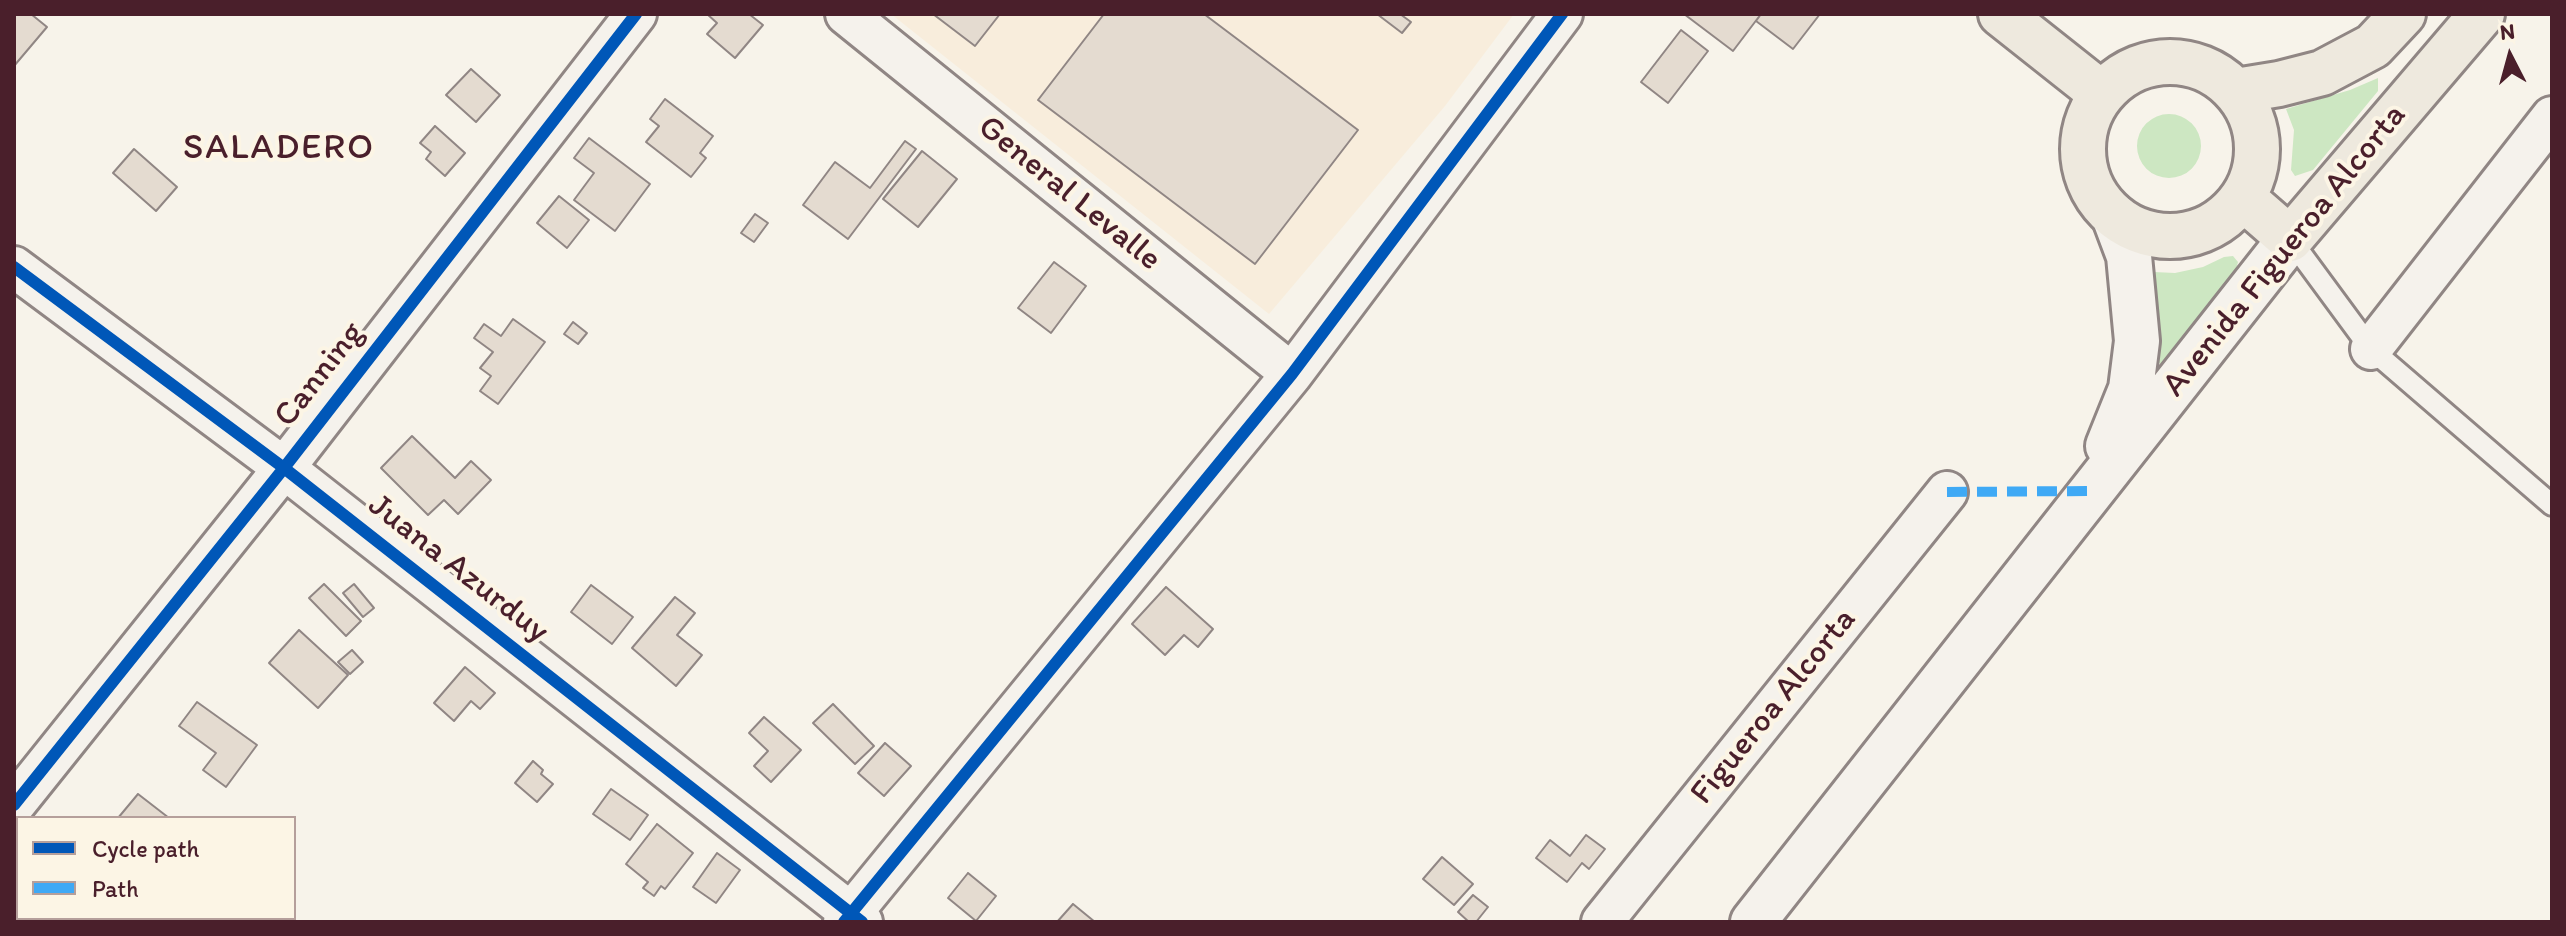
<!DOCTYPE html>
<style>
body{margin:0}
#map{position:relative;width:2566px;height:936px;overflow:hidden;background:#f7f3ea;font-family:Itim,sans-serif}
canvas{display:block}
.frame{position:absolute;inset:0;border:16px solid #4a1f2b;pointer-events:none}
.legend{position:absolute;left:16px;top:816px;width:280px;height:104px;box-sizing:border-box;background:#fcf5e5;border:2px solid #b59f9b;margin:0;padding:10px 14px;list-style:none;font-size:24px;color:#4a1f2b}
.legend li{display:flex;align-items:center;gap:16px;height:40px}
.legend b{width:40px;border:2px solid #b59f9b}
.north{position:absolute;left:2470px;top:16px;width:80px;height:80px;-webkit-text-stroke:6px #fcf5e5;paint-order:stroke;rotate:354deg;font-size:22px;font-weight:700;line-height:32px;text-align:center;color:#4a1f2b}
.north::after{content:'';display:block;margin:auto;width:28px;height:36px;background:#4a1f2b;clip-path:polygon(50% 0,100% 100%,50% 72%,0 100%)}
</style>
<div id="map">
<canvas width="2566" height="936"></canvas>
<div class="frame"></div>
<ul class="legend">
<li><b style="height:10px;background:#0057b8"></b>Cycle path</li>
<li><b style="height:10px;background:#3fa9f5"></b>Path</li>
</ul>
<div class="north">N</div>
</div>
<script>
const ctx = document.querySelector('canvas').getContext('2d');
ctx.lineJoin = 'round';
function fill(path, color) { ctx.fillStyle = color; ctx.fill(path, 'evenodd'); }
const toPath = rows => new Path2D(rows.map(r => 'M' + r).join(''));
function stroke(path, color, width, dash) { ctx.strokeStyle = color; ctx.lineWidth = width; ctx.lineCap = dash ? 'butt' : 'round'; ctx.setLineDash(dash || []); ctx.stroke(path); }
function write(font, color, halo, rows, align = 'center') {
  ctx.font = font + ' Itim,sans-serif'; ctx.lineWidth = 8; ctx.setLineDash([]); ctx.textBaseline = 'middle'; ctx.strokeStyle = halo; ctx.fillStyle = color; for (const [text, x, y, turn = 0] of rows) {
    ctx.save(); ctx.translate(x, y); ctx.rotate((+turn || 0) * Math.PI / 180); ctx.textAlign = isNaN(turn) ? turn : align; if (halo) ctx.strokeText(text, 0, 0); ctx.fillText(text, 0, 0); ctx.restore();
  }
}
fill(toPath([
 [891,14,1514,14,1445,106,1269,314]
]), '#f8eddc');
fill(toPath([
 [2378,78,2378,91,2313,170,2295,176,2291,170,2294,130,2286,109,2350,90],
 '2137 146a32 32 0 1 1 64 0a32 32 0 1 1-64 0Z',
 [2233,256,2238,262,2235,273,2167,362,2160,364,2155,357,2159,326,2154,272,2175,273,2203,267,2224,257]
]), '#cde7c2');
const building = toPath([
 [14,14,31,14,47,27,14,66,14,14],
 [707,14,749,14,763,25,735,58,707,34,717,23,707,14],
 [933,14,1000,14,975,46,933,14],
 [1104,14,1204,14,1358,130,1255,264,1038,100,1104,14],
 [1377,14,1400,14,1411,22,1402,33,1377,14],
 [1684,14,1761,14,1733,51,1684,14],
 [1761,14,1820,14,1793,49,1756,21,1761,14],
 [1681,30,1708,51,1668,103,1641,82,1681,30],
 [471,69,500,95,476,122,446,95,471,69],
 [665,99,713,136,700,153,706,158,691,177,646,142,659,126,650,119,665,99],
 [435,126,465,153,445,176,426,159,431,152,420,143,435,126],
 [589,138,650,184,615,231,574,200,594,173,574,158,589,138],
 [905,141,916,149,848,239,803,205,835,162,870,188,905,141],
 [134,149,177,187,156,211,113,173,134,149],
 [922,151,957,179,918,227,883,199,922,151],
 [559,196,589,220,567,248,537,223,559,196],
 [755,214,768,223,754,242,741,233,755,214],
 [1054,262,1086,286,1051,333,1018,308,1054,262],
 [513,319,545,342,498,404,480,391,491,376,480,368,493,352,474,338,484,324,501,336,513,319],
 [573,322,587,333,578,344,564,334,573,322],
 [412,436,455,478,471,461,491,480,458,514,444,500,428,515,381,468,412,436],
 [324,584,361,621,346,636,309,598,324,584],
 [354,584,374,608,363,617,343,593,354,584],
 [591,585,633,617,612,644,571,612,591,585],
 [1166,587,1213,629,1198,647,1184,635,1165,655,1132,624,1166,587],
 [675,597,695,613,677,635,702,655,676,686,632,648,675,597],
 [299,630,348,675,318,708,269,663,299,630],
 [352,650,363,662,350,674,338,662,352,650],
 [465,667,495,693,480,709,471,701,454,721,434,703,465,667],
 [197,702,257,745,226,787,203,770,216,753,179,726,197,702],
 [833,704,874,746,855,764,813,723,833,704],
 [764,717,801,750,771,782,754,766,768,751,749,733,764,717],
 [885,743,911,766,884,796,858,773,885,743],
 [533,761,543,770,541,774,553,784,537,802,515,783,533,761],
 [611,789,648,815,630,840,593,814,611,789],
 [138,794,169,818,118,818,138,794],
 [657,824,693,853,665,889,661,886,654,896,643,888,648,882,626,864,657,824],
 [1586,835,1605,849,1589,869,1582,863,1567,882,1536,858,1550,840,1570,856,1586,835],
 [717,853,740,870,716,903,693,887,717,853],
 [1442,857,1473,884,1454,905,1423,879,1442,857],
 [968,873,996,896,976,921,948,898,968,873],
 [1473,895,1488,907,1476,922,1469,922,1458,912,1473,895],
 [1073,904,1095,922,1057,922,1073,904]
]);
fill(building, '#e4dbd0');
stroke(building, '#908684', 2);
const service = toPath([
 [2290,239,2371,349,2552,505]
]);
const minor = toPath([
 [846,14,1292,374],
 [14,267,284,468,862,922],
 [2371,349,2552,117],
 [14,805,284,468,636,14],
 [844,922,1292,374,1562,14],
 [1602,922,1947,492]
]);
const secondary = toPath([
 [2108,446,2131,389,2137,341,2129,256,2114,216],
 [1753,922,2290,239]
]);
const trunk = toPath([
 [2001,14,2102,94],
 '2083 149a87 87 0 1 1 174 0a87 87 0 1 1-174 0Z',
 [2236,91,2279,84,2322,73,2373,46,2403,14],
 [2243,198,2290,239,2482,14]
]);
stroke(service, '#908684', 26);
stroke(minor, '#908684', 46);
stroke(secondary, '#908684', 50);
stroke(trunk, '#908684', 50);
stroke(service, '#f5f2ec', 20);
stroke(minor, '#f5f2ec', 40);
stroke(secondary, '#f5f2ec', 44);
stroke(trunk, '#eee9de', 44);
stroke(toPath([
 [1947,492,2090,491]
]), '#3fa9f5', 10, [20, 10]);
stroke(toPath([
 [14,267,284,468,862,922],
 [14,805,284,468,636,14],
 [844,922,1292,374,1562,14]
]), '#0057b8', 12);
write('34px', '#4a1f2b', '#fcf5e5', [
 ["General Levalle",1069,194,39],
 ["Avenida Figueroa Alcorta",2285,251,-51],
 ["Canning",320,375,-52],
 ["Juana Azurduy",458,569,38],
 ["Figueroa Alcorta",1774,707,-51]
]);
ctx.letterSpacing = '2px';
write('36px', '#4a1f2b', '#fcf5e5', [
 ["SALADERO",279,149]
]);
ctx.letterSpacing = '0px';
</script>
